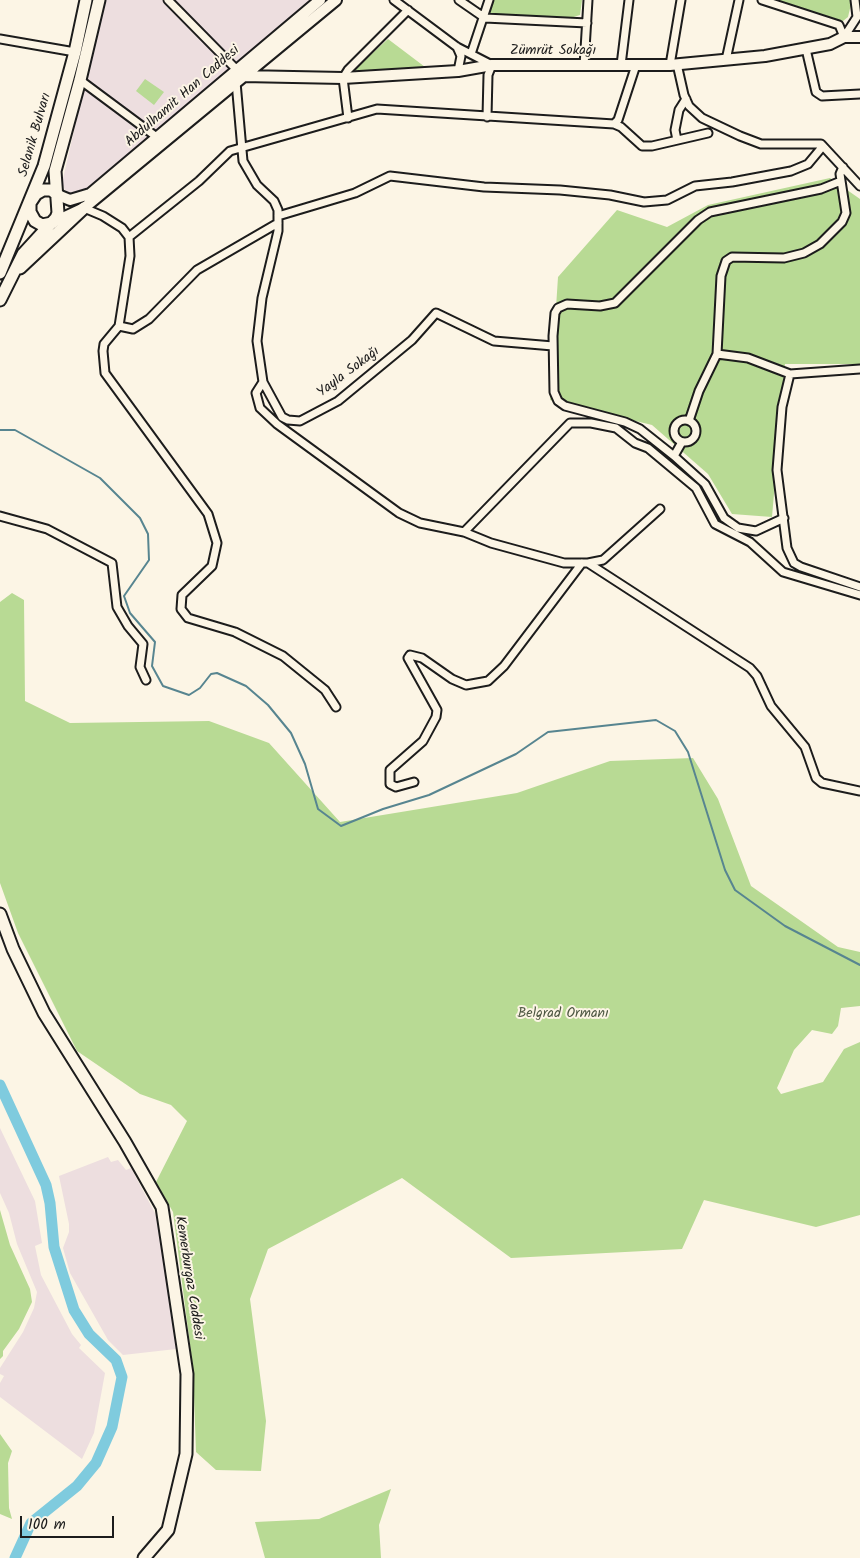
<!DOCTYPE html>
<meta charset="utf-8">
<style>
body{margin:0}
#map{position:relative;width:860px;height:1558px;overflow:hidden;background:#fcf5e5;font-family:Kalam,sans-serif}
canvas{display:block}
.scale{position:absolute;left:20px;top:1516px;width:94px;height:22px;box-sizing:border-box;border:2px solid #1c1c1c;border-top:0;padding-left:6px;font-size:15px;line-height:18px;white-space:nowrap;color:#1c1c1c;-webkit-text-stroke:4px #fcf5e5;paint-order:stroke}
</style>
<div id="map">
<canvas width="860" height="1558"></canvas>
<div class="scale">100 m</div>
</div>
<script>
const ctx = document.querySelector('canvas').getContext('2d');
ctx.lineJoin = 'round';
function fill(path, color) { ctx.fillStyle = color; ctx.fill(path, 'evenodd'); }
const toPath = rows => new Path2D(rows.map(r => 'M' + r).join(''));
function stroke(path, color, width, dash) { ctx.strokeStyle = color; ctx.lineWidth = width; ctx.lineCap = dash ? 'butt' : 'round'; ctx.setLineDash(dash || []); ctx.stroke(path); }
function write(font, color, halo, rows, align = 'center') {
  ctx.font = font + ' Kalam,sans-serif'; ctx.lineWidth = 4; ctx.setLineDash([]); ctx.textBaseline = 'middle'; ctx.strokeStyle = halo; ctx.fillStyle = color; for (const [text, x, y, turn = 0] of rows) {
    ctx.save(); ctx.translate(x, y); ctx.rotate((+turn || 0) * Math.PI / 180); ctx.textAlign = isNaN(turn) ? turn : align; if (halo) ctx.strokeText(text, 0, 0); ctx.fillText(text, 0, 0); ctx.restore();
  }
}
fill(toPath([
 [104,0,312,0,118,166,82,195,71,194,65,190,62,183],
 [0,1128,35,1201,42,1243,35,1246,41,1275,72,1334,81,1345,79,1348,105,1373,94,1433,82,1459,0,1397,0,1383,4,1376,0,1374,0,1368,23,1332,34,1308,37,1292,17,1244,9,1213,0,1193],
 [108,1157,111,1162,118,1160,126,1170,131,1168,156,1215,170,1284,176,1349,123,1355,108,1340,70,1273,63,1248,69,1232,69,1224,59,1176]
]), '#eddedf');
fill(toPath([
 [492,0,582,0,580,15,567,19,489,14],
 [776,0,852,0,848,17,843,21],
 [388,39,429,70,353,71],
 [145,79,164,92,154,105,136,91],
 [830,178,860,199,860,364,785,364,772,517,732,514,708,474,652,425,550,400,558,277,617,210,667,227,708,205],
 [12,593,24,600,25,701,70,723,209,721,269,743,340,822,517,793,610,761,693,758,718,799,751,886,838,947,860,952,860,1006,841,1008,838,1026,832,1034,812,1030,794,1050,777,1088,781,1094,823,1082,844,1049,860,1042,860,1215,816,1227,704,1200,682,1249,511,1258,402,1178,268,1249,250,1299,266,1421,261,1471,216,1470,196,1452,193,1368,173,1212,156,1182,187,1121,171,1105,140,1094,77,1051,18,933,0,883,0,602],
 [0,1210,10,1245,30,1289,32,1302,19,1329,3,1351,3,1356,0,1359],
 [0,1434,12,1451,8,1463,9,1508,12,1519,0,1514],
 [391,1489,379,1525,381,1558,265,1558,255,1522,319,1519]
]), '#b8da94');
stroke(toPath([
 [0,430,15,430,100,478,140,518,148,534,149,560,124,596,130,613,155,642,152,666,163,686,189,695,200,688,211,674,217,673,246,686,268,705,291,733,305,764,318,809,341,826,383,809,429,795,516,754,548,732,656,720,675,731,688,752,725,870,735,890,785,926,860,965]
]), '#578590', 2);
stroke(toPath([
 [0,1085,46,1185,50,1203,54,1247,74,1310,89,1334,116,1360,122,1377,112,1427,96,1463,77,1486,31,1523,15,1558]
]), '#7fcbde', 11);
const street = toPath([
 [168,0,236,69],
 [394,0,457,47,492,65,488,75,487,117],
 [459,0,485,18,587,23],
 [762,0,839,25,844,37],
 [844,37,857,17,855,0],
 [0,39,75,52],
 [457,47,461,56,458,71],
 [806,49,816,92,822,96,860,94],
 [471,54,489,0],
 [726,60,739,0],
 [677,64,684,95,689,106,702,118,740,136,761,144,821,144,860,186],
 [621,65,629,0],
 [670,65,681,0],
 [584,66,588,0],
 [80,80,158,138],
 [236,82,243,161,257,185,274,201,278,210,278,231,262,298,257,341,263,382,282,417,288,420,300,421,338,401,412,340,436,313,494,341,553,346],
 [348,118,343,78,348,70,408,10],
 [614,124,621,127,642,146,652,146,708,133],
 [677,140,675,130,679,110,686,99],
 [84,208,103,216,122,228,129,237,130,256,119,326,104,344,103,351,105,373,208,514,217,543,212,566,182,595,181,609,188,618,235,632,283,656,325,690,336,707],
 [278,216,355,193,390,176,484,187,560,190,610,195,644,202,667,200,695,186,732,182,791,171,808,164,823,146],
 [129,237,199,181,230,151,377,109,614,124,618,120,636,65],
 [119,326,133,329,149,319,197,270,278,223],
 [717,354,748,358,790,374,860,369],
 [790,374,782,407,777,470,787,548,794,563,801,567,860,587],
 [263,382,256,393,260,408,277,424,399,513,420,523,464,532,491,543,564,563,588,563,750,668,757,676,771,706,805,747,816,778,822,783,860,791],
 '674 431a11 11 0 1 1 22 0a11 11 0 1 1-22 0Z',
 [689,421,699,391,717,354,721,276,726,261,732,257,784,258,804,253,820,244,842,222,846,213,840,174,843,167],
 [674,456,682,442],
 [0,516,47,529,112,563,117,607,128,626,143,644,140,667,146,680],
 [784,518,756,531,738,528,724,518,705,484,674,456,640,429,625,422,565,406,558,401,554,392,553,336,555,313,558,308,567,304,600,306,615,303,698,220,710,212,821,189,841,181],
 [464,532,570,423,591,423,616,428,635,443,648,448,696,488,715,524,750,542,783,572,860,595],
 [588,563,603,560,660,509],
 [414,782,396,787,390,784,390,770,423,741,436,717,437,710,408,658,410,655,422,658,452,679,466,685,488,681,504,666,582,563]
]);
const secondary = toPath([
 [236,69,243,76,343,78,458,71,492,65,670,65,765,56,830,44,844,37,860,37],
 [58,195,70,200,90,194,320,0],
 [52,223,84,208,336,0]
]);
const primary = toPath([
 [52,223,42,225,35,221,30,212,30,203,36,194,43,190,51,190,58,195],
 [20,268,84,208],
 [0,273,44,166,75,52,86,0],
 [0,300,23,254,56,218,58,213,55,171,80,80,99,0],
 [0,914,13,949,44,1013,125,1142,162,1207,187,1374,186,1454,168,1530,144,1558]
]);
stroke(street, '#1c1c1c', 11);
stroke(secondary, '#1c1c1c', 14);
stroke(primary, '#1c1c1c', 15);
stroke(street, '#fcf5e5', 7);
stroke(secondary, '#fcf5e5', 10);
stroke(primary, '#fcf5e5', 11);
write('14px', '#1c1c1c', '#fcf5e5', [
 ["Zümrüt Sokağı",553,52],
 ["Abdulhamit Han Caddesi",183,97,-41],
 ["Selanik Bulvarı",36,135,-74],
 ["Yayla Sokağı",349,373,-37],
 ["Kemerburgaz Caddesi",188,1278,81]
]);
write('14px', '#4b5540', '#fcf5e5', [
 ["Belgrad Ormanı",563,1015]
]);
</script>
